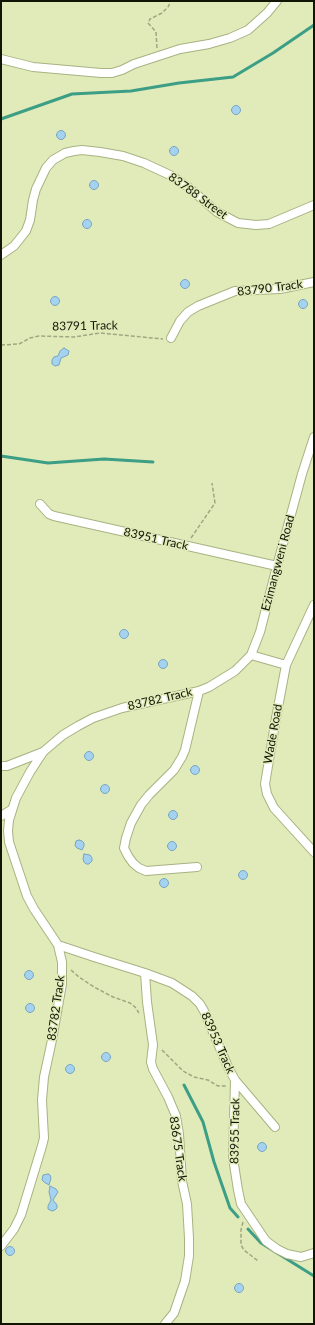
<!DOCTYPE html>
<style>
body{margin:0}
#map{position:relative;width:315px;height:1325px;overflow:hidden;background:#e1ebb9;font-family:Lato,sans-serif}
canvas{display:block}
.frame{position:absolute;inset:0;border:2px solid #121504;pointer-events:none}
</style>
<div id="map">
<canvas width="315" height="1325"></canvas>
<div class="frame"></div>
</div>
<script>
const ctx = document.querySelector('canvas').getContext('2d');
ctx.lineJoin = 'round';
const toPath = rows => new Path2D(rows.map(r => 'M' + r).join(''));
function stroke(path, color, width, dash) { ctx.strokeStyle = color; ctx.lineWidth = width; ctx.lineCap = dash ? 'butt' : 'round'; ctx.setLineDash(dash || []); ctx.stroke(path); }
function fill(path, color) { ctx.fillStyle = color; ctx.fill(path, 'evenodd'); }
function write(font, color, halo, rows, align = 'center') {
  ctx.font = font + ' Lato,sans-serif'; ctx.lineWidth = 3; ctx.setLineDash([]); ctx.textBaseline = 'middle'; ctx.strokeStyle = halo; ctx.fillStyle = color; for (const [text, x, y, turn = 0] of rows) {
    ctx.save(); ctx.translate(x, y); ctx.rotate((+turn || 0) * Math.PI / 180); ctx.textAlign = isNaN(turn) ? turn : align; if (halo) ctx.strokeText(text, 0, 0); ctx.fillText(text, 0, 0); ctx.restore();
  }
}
stroke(toPath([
 [1,119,72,94,131,91,179,83,233,77,273,53,314,25],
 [1,456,48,463,104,459,153,462],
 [184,1085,203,1122,214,1162,230,1208,238,1217],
 [248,1229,261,1243,314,1276]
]), '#3d9e86', 3);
const building = toPath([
 '231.5 110a4.5 4.5 0 1 1 9 0a4.5 4.5 0 1 1-9 0Z',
 '56.5 135a4.5 4.5 0 1 1 9 0a4.5 4.5 0 1 1-9 0Z',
 '169.5 151a4.5 4.5 0 1 1 9 0a4.5 4.5 0 1 1-9 0Z',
 '89.5 185a4.5 4.5 0 1 1 9 0a4.5 4.5 0 1 1-9 0Z',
 '82.5 224a4.5 4.5 0 1 1 9 0a4.5 4.5 0 1 1-9 0Z',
 '180.5 284a4.5 4.5 0 1 1 9 0a4.5 4.5 0 1 1-9 0Z',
 '50.5 301a4.5 4.5 0 1 1 9 0a4.5 4.5 0 1 1-9 0Z',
 '298.5 304a4.5 4.5 0 1 1 9 0a4.5 4.5 0 1 1-9 0Z',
 [64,348,69,351,68,355,61,358,59,365,55,366,52,364,52,360,54,357,58,356,60,351,64,348],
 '119.5 634a4.5 4.5 0 1 1 9 0a4.5 4.5 0 1 1-9 0Z',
 '158.5 664a4.5 4.5 0 1 1 9 0a4.5 4.5 0 1 1-9 0Z',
 '84.5 756a4.5 4.5 0 1 1 9 0a4.5 4.5 0 1 1-9 0Z',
 '190.5 770a4.5 4.5 0 1 1 9 0a4.5 4.5 0 1 1-9 0Z',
 '100.5 789a4.5 4.5 0 1 1 9 0a4.5 4.5 0 1 1-9 0Z',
 '168.5 815a4.5 4.5 0 1 1 9 0a4.5 4.5 0 1 1-9 0Z',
 [79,840,82,841,84,843,84,846,82,850,77,848,75,846,76,841,79,840],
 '167.5 846a4.5 4.5 0 1 1 9 0a4.5 4.5 0 1 1-9 0Z',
 [84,854,90,855,92,858,92,861,89,864,86,864,84,862,83,859,84,854],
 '238.5 875a4.5 4.5 0 1 1 9 0a4.5 4.5 0 1 1-9 0Z',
 '159.5 883a4.5 4.5 0 1 1 9 0a4.5 4.5 0 1 1-9 0Z',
 '24.5 975a4.5 4.5 0 1 1 9 0a4.5 4.5 0 1 1-9 0Z',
 '25.5 1008a4.5 4.5 0 1 1 9 0a4.5 4.5 0 1 1-9 0Z',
 '101.5 1057a4.5 4.5 0 1 1 9 0a4.5 4.5 0 1 1-9 0Z',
 '65.5 1069a4.5 4.5 0 1 1 9 0a4.5 4.5 0 1 1-9 0Z',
 '257.5 1147a4.5 4.5 0 1 1 9 0a4.5 4.5 0 1 1-9 0Z',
 [48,1174,50,1175,51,1178,49,1185,44,1182,42,1180,43,1175,48,1174],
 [50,1186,56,1189,58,1192,53,1200,57,1205,57,1208,55,1210,52,1211,48,1209,48,1206,51,1200,49,1192,50,1186],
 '5.5 1251a4.5 4.5 0 1 1 9 0a4.5 4.5 0 1 1-9 0Z',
 '234.5 1288a4.5 4.5 0 1 1 9 0a4.5 4.5 0 1 1-9 0Z'
]);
fill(building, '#a5d2ef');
stroke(building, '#77a5c3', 1);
const minor = toPath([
 [1,59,33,67,101,73,112,73,122,70,134,64,180,49,209,44,230,38,248,30,267,13,277,1],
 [1,255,14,246,26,231,30,220,33,200,36,189,46,168,53,160,65,153,74,151,82,150,100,152,123,156,144,163,172,176,188,187,217,212,238,223,256,225,269,224,314,205],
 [171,338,180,321,188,312,198,306,235,291,280,289,314,282],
 [40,504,49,514,54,516,277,566],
 [314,605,286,665,276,718,265,784,267,794,274,808,314,852],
 [286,665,251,655,260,632,277,566,302,474,314,437],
 [1,766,7,766,43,752],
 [1,816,11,810],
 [197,867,146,871,139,868,133,863,128,856,124,848,126,838,131,823,141,805,149,795,174,770,182,757,185,750,199,691],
 [58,945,94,957,145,973,172,983,192,996,200,1004,204,1011,228,1067,235,1080,275,1127],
 [145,973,147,1002,153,1045,151,1062,153,1069,168,1097,176,1116,179,1134,182,1181,187,1204,189,1238,189,1256,185,1281,174,1313,165,1324],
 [235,1080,233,1158,238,1190,241,1204,266,1241,277,1249,287,1254,301,1257,314,1253],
 [1,1246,14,1229,21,1215,42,1146,44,1138,42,1100,44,1077,52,1040,62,984,62,962,58,945,34,909,27,896,9,842,8,831,9,820,16,798,30,772,43,752,63,735,78,726,93,718,122,708,199,691,209,687,235,671,251,655]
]);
stroke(minor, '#a8b282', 10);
stroke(toPath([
 [157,48,156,32,148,23,150,19,162,13,168,7,171,1],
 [1,345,19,344,30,338,39,336,74,337,100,333,163,339],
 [191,538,215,503,212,483],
 [71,970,79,977,94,987,113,997,130,1003,135,1007,139,1013],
 [162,1050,183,1071,194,1077,208,1080,218,1086,226,1086],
 [243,1222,241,1230,241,1245,244,1250,258,1261]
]), '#a0a780', 1.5, [4, 2]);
stroke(minor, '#fff', 8);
write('12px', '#121504', '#e1ebb9', [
 ["83788 Street",198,196,36],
 ["83790 Track",270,288,-7],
 ["83791 Track",85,326,-1],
 ["83951 Track",156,539,13],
 ["Ezimangweni Road",278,563,-75],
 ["83782 Track",160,699,-13],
 ["Wade Road",273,734,-80],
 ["83782 Track",56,1008,-82],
 ["83953 Track",218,1043,66],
 ["83955 Track",235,1131,-89],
 ["83675 Track",178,1149,82]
]);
</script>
